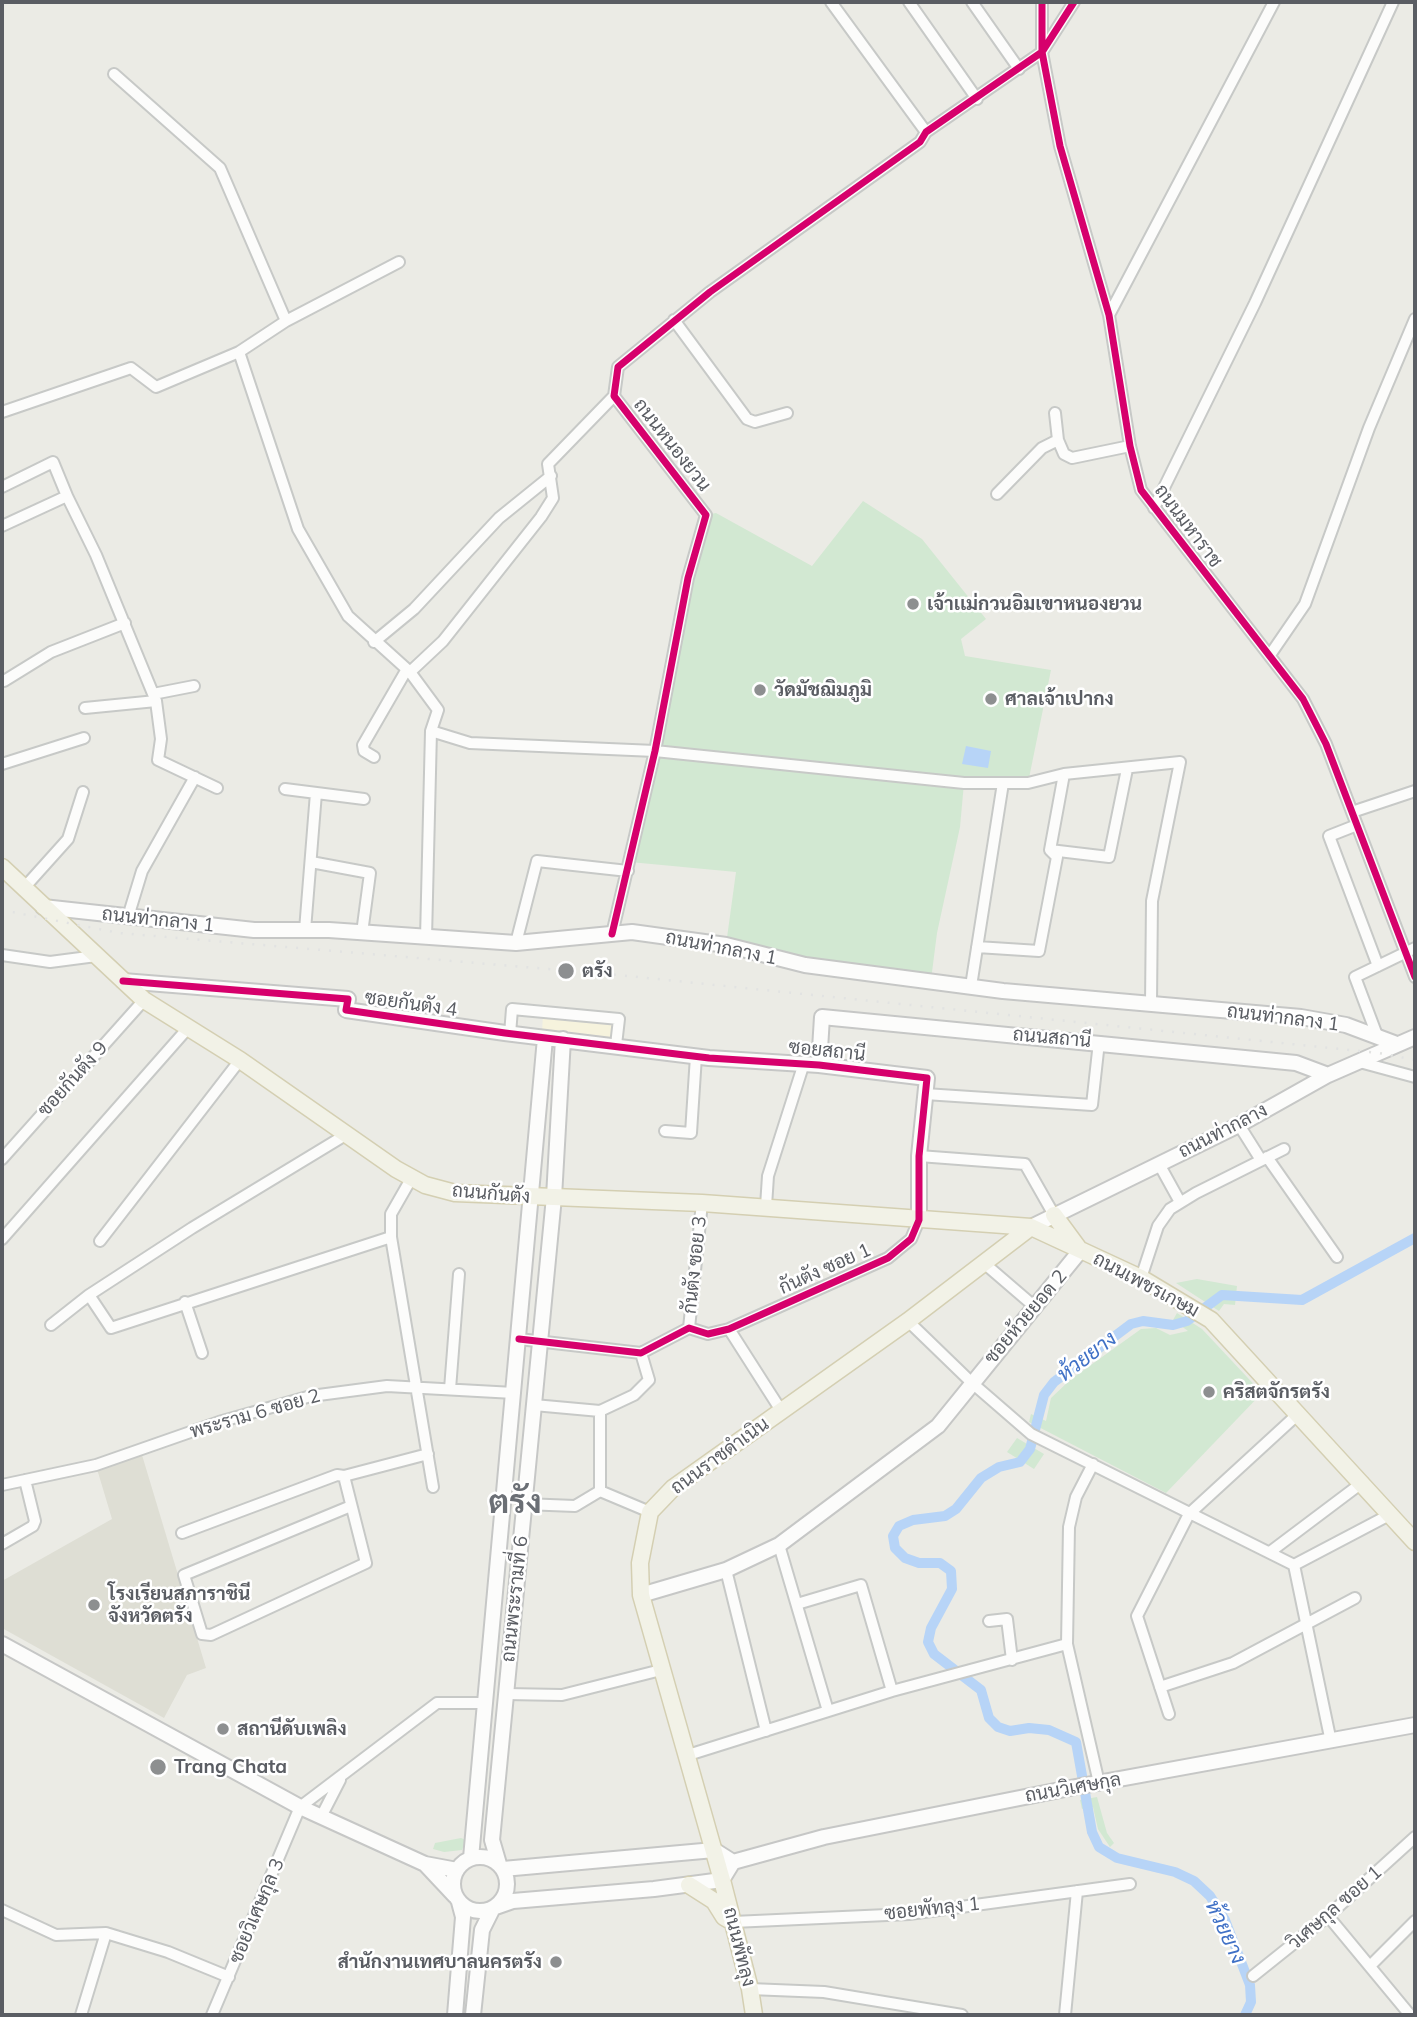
<!DOCTYPE html>
<meta charset="utf-8">
<style>
body{margin:0}
#map{position:relative;width:1417px;height:2017px;overflow:hidden;background:#ebebe5;font-family:Mulish,sans-serif}
canvas{display:block}
.frame{position:absolute;inset:0;border:4px solid #5a5d63;pointer-events:none}
</style>
<div id="map">
<canvas width="1417" height="2017"></canvas>
<div class="frame"></div>
</div>
<script>
const ctx = document.querySelector('canvas').getContext('2d');
ctx.lineJoin = 'round';
function fill(path, color) { ctx.fillStyle = color; ctx.fill(path, 'evenodd'); }
const toPath = rows => new Path2D(rows.map(r => 'M' + r).join(''));
function stroke(path, color, width, dash) { ctx.strokeStyle = color; ctx.lineWidth = width; ctx.lineCap = dash ? 'butt' : 'round'; ctx.setLineDash(dash || []); ctx.stroke(path); }
function write(font, color, halo, rows, align = 'center') {
  ctx.font = font + ' Mulish,Sarabun,sans-serif'; ctx.lineWidth = 5; ctx.setLineDash([]); ctx.textBaseline = 'middle'; ctx.strokeStyle = halo; ctx.fillStyle = color; for (const [text, x, y, turn = 0] of rows) {
    ctx.save(); ctx.translate(x, y); ctx.rotate((+turn || 0) * Math.PI / 180); ctx.textAlign = isNaN(turn) ? turn : align; if (halo) ctx.strokeText(text, 0, 0); ctx.fillText(text, 0, 0); ctx.restore();
  }
}
fill(toPath([
 [543,1015,615,1025,613,1039,542,1032]
]), '#f6f3dd');
fill(toPath([
 [142,1455,206,1668,187,1675,164,1718,2,1628,2,1581,112,1519,97,1469]
]), '#deded4');
fill(toPath([
 [863,501,922,539,986,619,961,639,965,656,1051,670,1028,783,964,783,960,827,937,933,931,980,726,945,736,872,630,862,706,515,716,513,812,566],
 [1197,1279,1237,1286,1235,1305,1224,1304,1219,1311,1176,1283],
 [1177,1313,1202,1329,1262,1393,1166,1493,1029,1422,1031,1414,1046,1421,1051,1398,1070,1380,1141,1329,1156,1328,1170,1335,1188,1331,1173,1320],
 [1017,1438,1044,1454,1034,1469,1007,1452],
 [1097,1797,1107,1833,1114,1843,1110,1847,1098,1829,1093,1807,1082,1809,1080,1800],
 [461,1838,466,1840,462,1850,444,1852,433,1849,435,1843]
]), '#d2e8d2');
fill(toPath([
 [966,746,991,751,988,768,962,764]
]), '#b7d4f7');
stroke(toPath([
 [1245,2015,1251,2002,1250,1985,1225,1920,1210,1896,1194,1881,1175,1872,1117,1858,1099,1847,1092,1832,1076,1742,1049,1730,1029,1728,1010,1731,998,1727,989,1718,981,1690,934,1654,928,1642,931,1628,952,1589,951,1571,940,1563,919,1563,905,1558,895,1548,893,1536,899,1526,913,1520,945,1516,956,1509,981,1478,999,1467,1020,1462,1030,1449,1044,1395,1054,1382,1131,1324,1143,1321,1173,1325,1187,1321,1222,1295,1302,1300,1415,1238]
]), '#b7d4f7', 10);
const street = toPath([
 [831,2,926,132],
 [909,2,977,99],
 [972,2,1019,69],
 [1042,2,1042,52,1060,146,1109,315,1130,446,1141,490,1303,699,1326,744,1415,977],
 [114,74,220,168,286,321],
 [1109,315,1274,2],
 [674,320,747,419,755,422,787,413],
 [239,352,298,529,348,616,410,672,438,710,431,731,426,938],
 [2,412,131,368,156,387,239,352,286,321,399,262],
 [1055,413,1058,440,1064,454,1072,458,1130,446],
 [2,487,53,462,67,496],
 [997,494,1042,448,1058,440],
 [1154,508,1255,303,1393,2],
 [2,526,67,496,96,555,156,701,161,739,158,760,217,788],
 [374,642,414,609,499,518,551,476],
 [1270,655,1305,604,1369,428,1415,319],
 [410,672,443,641,541,517,553,498,548,464,614,396],
 [4,681,51,652,125,623],
 [153,694,194,686],
 [85,708,156,701],
 [431,731,470,743,655,751,964,783,1028,783,1064,774,1180,762,1152,901,1151,1003],
 [374,757,364,751,363,745,407,669],
 [2,764,84,738],
 [285,789,364,799],
 [1352,812,1415,791],
 [1357,825,1329,836,1378,966],
 [1050,850,1109,857,1127,769],
 [311,862,370,873,362,933],
 [24,888,68,839,83,792],
 [128,917,142,871,195,777],
 [305,930,316,793],
 [612,934,655,751,688,578,706,515,614,396,618,367,710,292,920,142,926,132,1042,52,1074,2],
 [516,943,537,861,628,871],
 [977,947,1039,951,1057,857,1050,850,1064,774],
 [2,955,50,962,96,956],
 [971,986,1003,783],
 [510,1034,512,1009,619,1019,616,1045],
 [1378,1038,1355,977,1415,948],
 [1356,1061,1415,1077],
 [925,1094,1092,1105,1099,1042],
 [1239,1125,1261,1160],
 [665,1131,691,1133,696,1056],
 [919,1156,1025,1164,1054,1215],
 [1267,1157,1337,1257],
 [2,1159,144,1000],
 [1159,1164,1180,1202],
 [411,1179,391,1214,391,1237,433,1487],
 [766,1206,768,1176,804,1063],
 [2,1239,188,1028],
 [100,1241,240,1060],
 [985,1264,1035,1307],
 [1141,1278,1158,1226,1170,1209,1196,1193,1284,1149],
 [89,1295,111,1328,391,1237],
 [185,1302,202,1353],
 [908,1321,971,1382,1031,1434,1294,1565,1391,1514],
 [51,1325,89,1295,192,1228,347,1134],
 [689,1328,702,1203],
 [729,1329,782,1412],
 [519,1339,641,1353,689,1328,708,1334,729,1329,888,1258,911,1239,919,1220],
 [450,1389,459,1274],
 [534,1405,600,1411,634,1395,649,1380,641,1353],
 [1093,1464,1076,1497,1069,1527,1067,1644,1099,1783],
 [344,1476,366,1563,211,1635,202,1634,184,1575,351,1506],
 [2,1485,96,1465,219,1422,311,1396,387,1386,514,1393],
 [600,1491,600,1411],
 [524,1504,575,1506,600,1491,650,1512],
 [182,1533,337,1475,344,1476,428,1454],
 [2,1544,33,1526,35,1521,25,1480],
 [779,1545,828,1711],
 [1270,1552,1363,1482],
 [1294,1565,1331,1742],
 [726,1570,766,1731],
 [797,1604,861,1585,892,1691],
 [989,1621,1007,1619,1012,1660],
 [1160,1687,1233,1663,1355,1598],
 [506,1694,562,1695,661,1670],
 [1169,1714,1137,1616,1189,1514,1298,1414],
 [685,1756,892,1691,1067,1644],
 [321,1817,340,1780],
 [2,1910,56,1935,106,1933,168,1952,229,1977],
 [1328,1916,1410,2015],
 [733,1922,909,1914,1130,1884],
 [1370,1966,1415,1921],
 [1253,1976,1328,1916,1415,1837],
 [750,1989,824,1992,962,2015],
 [81,2015,106,1933],
 [212,2015,300,1807,437,1703,482,1703],
 [1065,2015,1077,1891]
]);
const secondary = toPath([
 [43,907,254,930,329,930,516,943,632,932,726,945,805,965,1003,991,1301,1017,1346,1025,1394,1043],
 [123,981,348,999,346,1010,505,1033,709,1058,819,1065,927,1078,919,1156,919,1220],
 [819,1065,822,1017,1296,1063,1328,1075],
 [1031,1227,1239,1125,1328,1075,1415,1037],
 [641,1595,726,1570,779,1545,938,1426,1080,1251],
 [2,1644,300,1807,425,1864,457,1870],
 '453 1884a27 27 0 1 1 54 0a27 27 0 1 1-54 0Z',
 [471,1858,545,1038],
 [425,1864,455,1896],
 [499,1864,492,1840,554,1197,563,1039],
 [503,1869,714,1850,733,1862],
 [455,2015,463,1917,459,1902],
 [473,2015,482,1930,493,1908,513,1901,654,1889,722,1880,733,1862,824,1837,1070,1788,1415,1725]
]);
const primary = toPath([
 [2,867,144,1000,240,1060,396,1169,425,1185,455,1193,702,1203,1031,1227,1141,1278,1211,1320,1415,1542],
 [1054,1215,1079,1249],
 [689,1885,714,1901,724,1917,731,1921],
 [754,2015,750,1989,722,1880,641,1595,640,1563,650,1512,673,1488,908,1321,1031,1227]
]);
stroke(street, '#c7c9c7', 14);
stroke(secondary, '#c6c7c6', 18);
stroke(primary, '#d4cfb2', 19);
stroke(street, '#fcfcfb', 10);
stroke(secondary, '#fcfcfb', 14);
stroke(primary, '#f2f2e7', 16);
stroke(toPath([
 [2,910,119,933,608,974,1379,1053,1415,1060]
]), '#e2e3e2', 2.5, [2, 9]);
stroke(toPath([
 [1042,2,1042,52,1060,146,1109,315,1130,446,1141,490,1303,699,1326,744,1415,977],
 [612,934,655,751,688,578,706,515,614,396,618,367,710,292,920,142,926,132,1042,52,1074,2],
 [123,981,348,999,346,1010,505,1033,709,1058,819,1065,927,1078,919,1156,919,1220,911,1239,888,1258,729,1329,708,1334,689,1328,641,1353,519,1339]
]), '#d6006c', 7);
for (const [x, y, r, color] of [
 [913,604,7,"#8d8f90"],
 [760,690,7,"#8d8f90"],
 [991,699,7,"#8d8f90"],
 [566,971,9,"#8d8f90"],
 [1209,1392,7,"#8d8f90"],
 [94,1605,7,"#8d8f90"],
 [223,1729,7,"#8d8f90"],
 [158,1767,9,"#8d8f90"],
 [556,1962,7,"#8d8f90"]
]) { const dot = new Path2D(); dot.arc(x, y, r, 0, 2 * Math.PI); ctx.fillStyle = color; ctx.fill(dot); stroke(dot, '#fff', 2.5); }
write('19px', '#5a5d63', '#fff', [
 ["ถนนหนองยวน",672,445,52],
 ["ถนนมหาราช",1188,526,53],
 ["ถนนท่ากลาง 1",158,920,6],
 ["ถนนท่ากลาง 1",721,948,11],
 ["ซอยกันตัง 4",411,1004,8],
 ["ถนนท่ากลาง 1",1283,1018,7],
 ["ถนนสถานี",1052,1038,5],
 ["ซอยสถานี",827,1051,6],
 ["ซอยกันตัง 9",73,1079,-48],
 ["ถนนท่ากลาง",1223,1131,-27],
 ["ถนนกันตัง",491,1194,5],
 ["กันตัง ซอย 3",695,1265,-84],
 ["กันตัง ซอย 1",825,1269,-24],
 ["ถนนเพชรเกษม",1146,1285,28],
 ["ซอยห้วยยอด 2",1026,1317,-50],
 ["พระราม 6 ซอย 2",255,1414,-16],
 ["ถนนราชดำเนิน",720,1456,-36],
 ["ถนนพระรามที่ 6",515,1599,-84],
 ["ถนนวิเศษกุล",1073,1788,-10],
 ["วิเศษกุล ซอย 1",1335,1908,-41],
 ["ซอยพัทลุง 1",932,1909,-6],
 ["ซอยวิเศษกุล 3",257,1911,-67],
 ["ถนนพัทลุง",739,1947,76]
]);
write('bold 19px', '#5a5d63', '#fff', [
 ["เจ้าเเม่กวนอิมเขาหนองยวน",927,604],
 ["วัดมัชฌิมภูมิ",774,690],
 ["ศาลเจ้าเปากง",1005,699],
 ["ตรัง",582,971],
 ["คริสตจักรตรัง",1223,1392],
 ["โรงเรียนสภาราชินี",108,1594],
 ["จังหวัดตรัง",108,1616],
 ["สถานีดับเพลิง",237,1729],
 ["Trang Chata",174,1767],
 ["สำนักงานเทศบาลนครตรัง",542,1962,"right"]
], 'left');
write('italic 21px', '#4071c6', '#fff', [
 ["ห้วยยาง",1087,1357,-37],
 ["ห้วยยาง",1225,1932,65]
]);
write('bold 33px', '#6b6f75', '#fff', [
 ["ตรัง",515,1503]
]);
</script>
